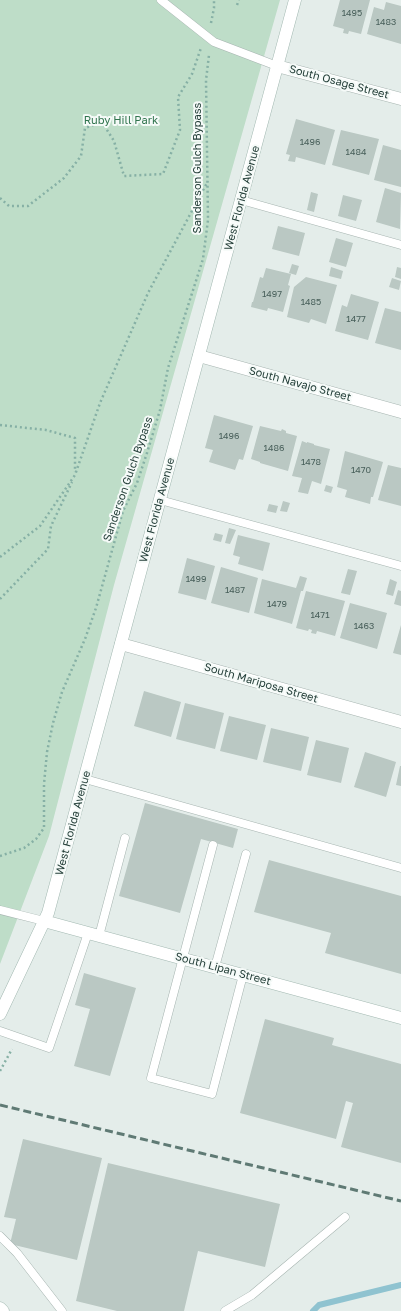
<!DOCTYPE html>
<style>
body{margin:0}
canvas{display:block;background:#e4edea}
</style>
<canvas width="401" height="1311"></canvas>
<script>
const ctx = document.querySelector('canvas').getContext('2d');
ctx.lineJoin = 'round';
function fill(path, color) { ctx.fillStyle = color; ctx.fill(path, 'evenodd'); }
const toPath = rows => new Path2D(rows.map(r => 'M' + r).join(''));
function stroke(path, color, width, dash) { ctx.strokeStyle = color; ctx.lineWidth = width; ctx.lineCap = dash ? 'butt' : 'round'; ctx.setLineDash(dash || []); ctx.stroke(path); }
function write(font, color, halo, rows, align = 'center') {
  ctx.font = font + ' "Golos Text",sans-serif'; ctx.lineWidth = 4; ctx.setLineDash([]); ctx.textBaseline = 'middle'; ctx.strokeStyle = halo; ctx.fillStyle = color; for (const [text, x, y, turn = 0] of rows) {
    ctx.save(); ctx.translate(x, y); ctx.rotate((+turn || 0) * Math.PI / 180); ctx.textAlign = isNaN(turn) ? turn : align; if (halo) ctx.strokeText(text, 0, 0); ctx.fillText(text, 0, 0); ctx.restore();
  }
}
fill(toPath([
 [0,0,280,0,114,585,49,836,0,964]
]), '#beddc8');
stroke(toPath([
 [313,1311,319,1305,401,1285]
]), '#8fc3d0', 6);
fill(toPath([
 [340,0,370,0,361,34,349,31,348,34,343,33,344,29,333,26],
 [386,2,401,6,401,44,367,34,374,7,384,10],
 [296,119,335,130,325,165,296,157,295,162,288,161,290,155,286,154],
 [341,130,379,139,369,175,332,165],
 [383,145,401,150,401,187,374,180],
 [385,188,401,193,400,229,376,222],
 [311,192,318,194,314,212,307,210],
 [343,195,362,200,356,221,338,216],
 [278,226,305,233,299,256,272,249],
 [336,238,353,243,346,267,329,262],
 [292,264,299,266,296,275,289,273],
 [331,267,343,271,341,279,329,276],
 [397,267,401,268,401,279,395,277],
 [266,268,291,274,288,285,290,286,283,312,268,308,267,311,251,307,252,302,253,302,260,277,263,278],
 [306,277,337,285,326,324,311,319,309,323,287,317,294,287],
 [392,278,401,281,399,290,389,287],
 [351,294,379,302,368,340,335,331,342,305,347,307],
 [385,308,401,312,401,350,375,343],
 [214,415,253,426,243,460,239,459,235,470,209,462,213,450,205,448],
 [260,426,281,431,282,429,286,431,286,433,297,436,288,471,260,463,260,462,251,459],
 [302,441,307,443,307,442,314,444,314,445,330,449,321,484,312,481,308,494,298,492,302,478,292,476],
 [345,451,383,462,373,497,371,497,370,504,345,497,347,490,337,487],
 [388,465,401,468,401,506,378,500],
 [326,485,333,487,331,493,324,491],
 [283,501,290,503,287,512,280,511],
 [269,504,278,506,276,513,267,511],
 [229,528,236,530,230,544,225,543],
 [215,533,223,535,221,542,213,540],
 [238,535,270,543,263,571,238,564,240,557,233,555],
 [187,558,215,566,206,600,178,593],
 [221,567,258,578,249,613,211,603],
 [348,569,357,571,350,595,341,593],
 [300,576,307,578,303,591,301,591,292,624,254,613,262,579,296,588],
 [390,579,397,582,393,596,386,594],
 [398,590,401,591,401,606,394,604],
 [306,591,345,601,335,636,317,631,316,634,311,633,312,630,309,629,308,631,296,628],
 [350,603,387,613,377,649,340,638],
 [401,625,401,655,393,653],
 [144,691,181,702,171,737,134,726],
 [185,703,224,713,215,749,176,739],
 [229,716,266,725,257,760,220,751],
 [271,728,309,737,301,771,263,762],
 [316,740,349,748,341,783,307,775],
 [365,752,396,762,386,797,354,787],
 [400,766,401,766,401,786,396,785],
 [145,803,238,829,233,848,201,839,180,913,119,896],
 [269,860,401,896,401,974,325,953,331,933,254,912],
 [84,973,136,988,110,1076,74,1066,90,1009,75,1005],
 [265,1019,334,1038,332,1045,401,1064,401,1163,341,1147,353,1103,346,1101,336,1139,240,1113],
 [23,1139,102,1158,77,1260,10,1244,16,1219,4,1217],
 [108,1163,280,1204,265,1267,198,1251,184,1311,117,1311,76,1301]
]), '#bac8c3');
const lane = toPath([
 [161,0,214,42,277,66],
 [241,200,401,245],
 [160,500,401,566],
 [85,779,401,868],
 [213,845,151,1078,212,1094,243,975],
 [0,910,44,921],
 [99,936,125,838],
 [215,967,246,854],
 [0,1031,49,1048,88,933],
 [0,1236,17,1253,62,1311],
 [225,1311,252,1295,345,1217]
]);
const street = toPath([
 [277,66,401,99],
 [199,356,401,412],
 [121,644,401,722]
]);
const secondary = toPath([
 [44,921,401,1018],
 [0,1014,48,913,295,0],
 [0,1308,3,1311]
]);
stroke(lane, '#a7b5b1', 9);
stroke(street, '#a7b5b1', 13);
stroke(secondary, '#a3b9b2', 13);
stroke(toPath([
 [237,5,239,0],
 [211,23,214,8,214,0],
 [0,198,9,206,28,206,64,178,81,156,85,128,102,122,114,141,124,176,163,174,180,130,178,97,192,74,201,48],
 [0,425,46,430,75,438,75,472],
 [0,557,40,526,75,475,100,403,148,293,208,181],
 [0,599,48,549,51,526,72,482],
 [0,856,24,848,36,839,44,828,44,784,47,752,53,723,62,692,85,639,96,608,123,511,137,483,147,453,160,410,168,368,203,259,208,220,206,80,209,55],
 [0,1071,12,1049]
]), '#86b0a5', 2.5, [2, 3]);
stroke(lane, '#fff', 8);
stroke(street, '#fff', 12);
stroke(secondary, '#fff', 12);
stroke(toPath([
 [0,1105,401,1201]
]), '#5f7a74', 3, [8, 4]);
write('9px', '#4a615c', null, [
 ["1495",352,13],
 ["1483",386,22],
 ["1496",310,142],
 ["1484",356,152],
 ["1497",272,294],
 ["1485",311,302],
 ["1477",356,319],
 ["1496",229,436],
 ["1486",274,448],
 ["1478",311,462],
 ["1470",361,470],
 ["1499",196,579],
 ["1487",235,590],
 ["1479",277,604],
 ["1471",320,615],
 ["1463",364,626]
]);
write('11px', '#243f39', '#f5faf8', [
 ["South Osage Street",339,82,15],
 ["Sanderson Gulch Bypass",198,168,-90],
 ["West Florida Avenue",242,198,-75],
 ["South Navajo Street",300,384,15],
 ["Sanderson Gulch Bypass",128,479,-71],
 ["West Florida Avenue",157,510,-75],
 ["South Mariposa Street",261,683,16],
 ["West Florida Avenue",73,823,-75],
 ["South Lipan Street",223,969,15]
]);
write('11px', '#30744e', '#f5faf8', [
 ["Ruby Hill Park",121,121]
]);
</script>
